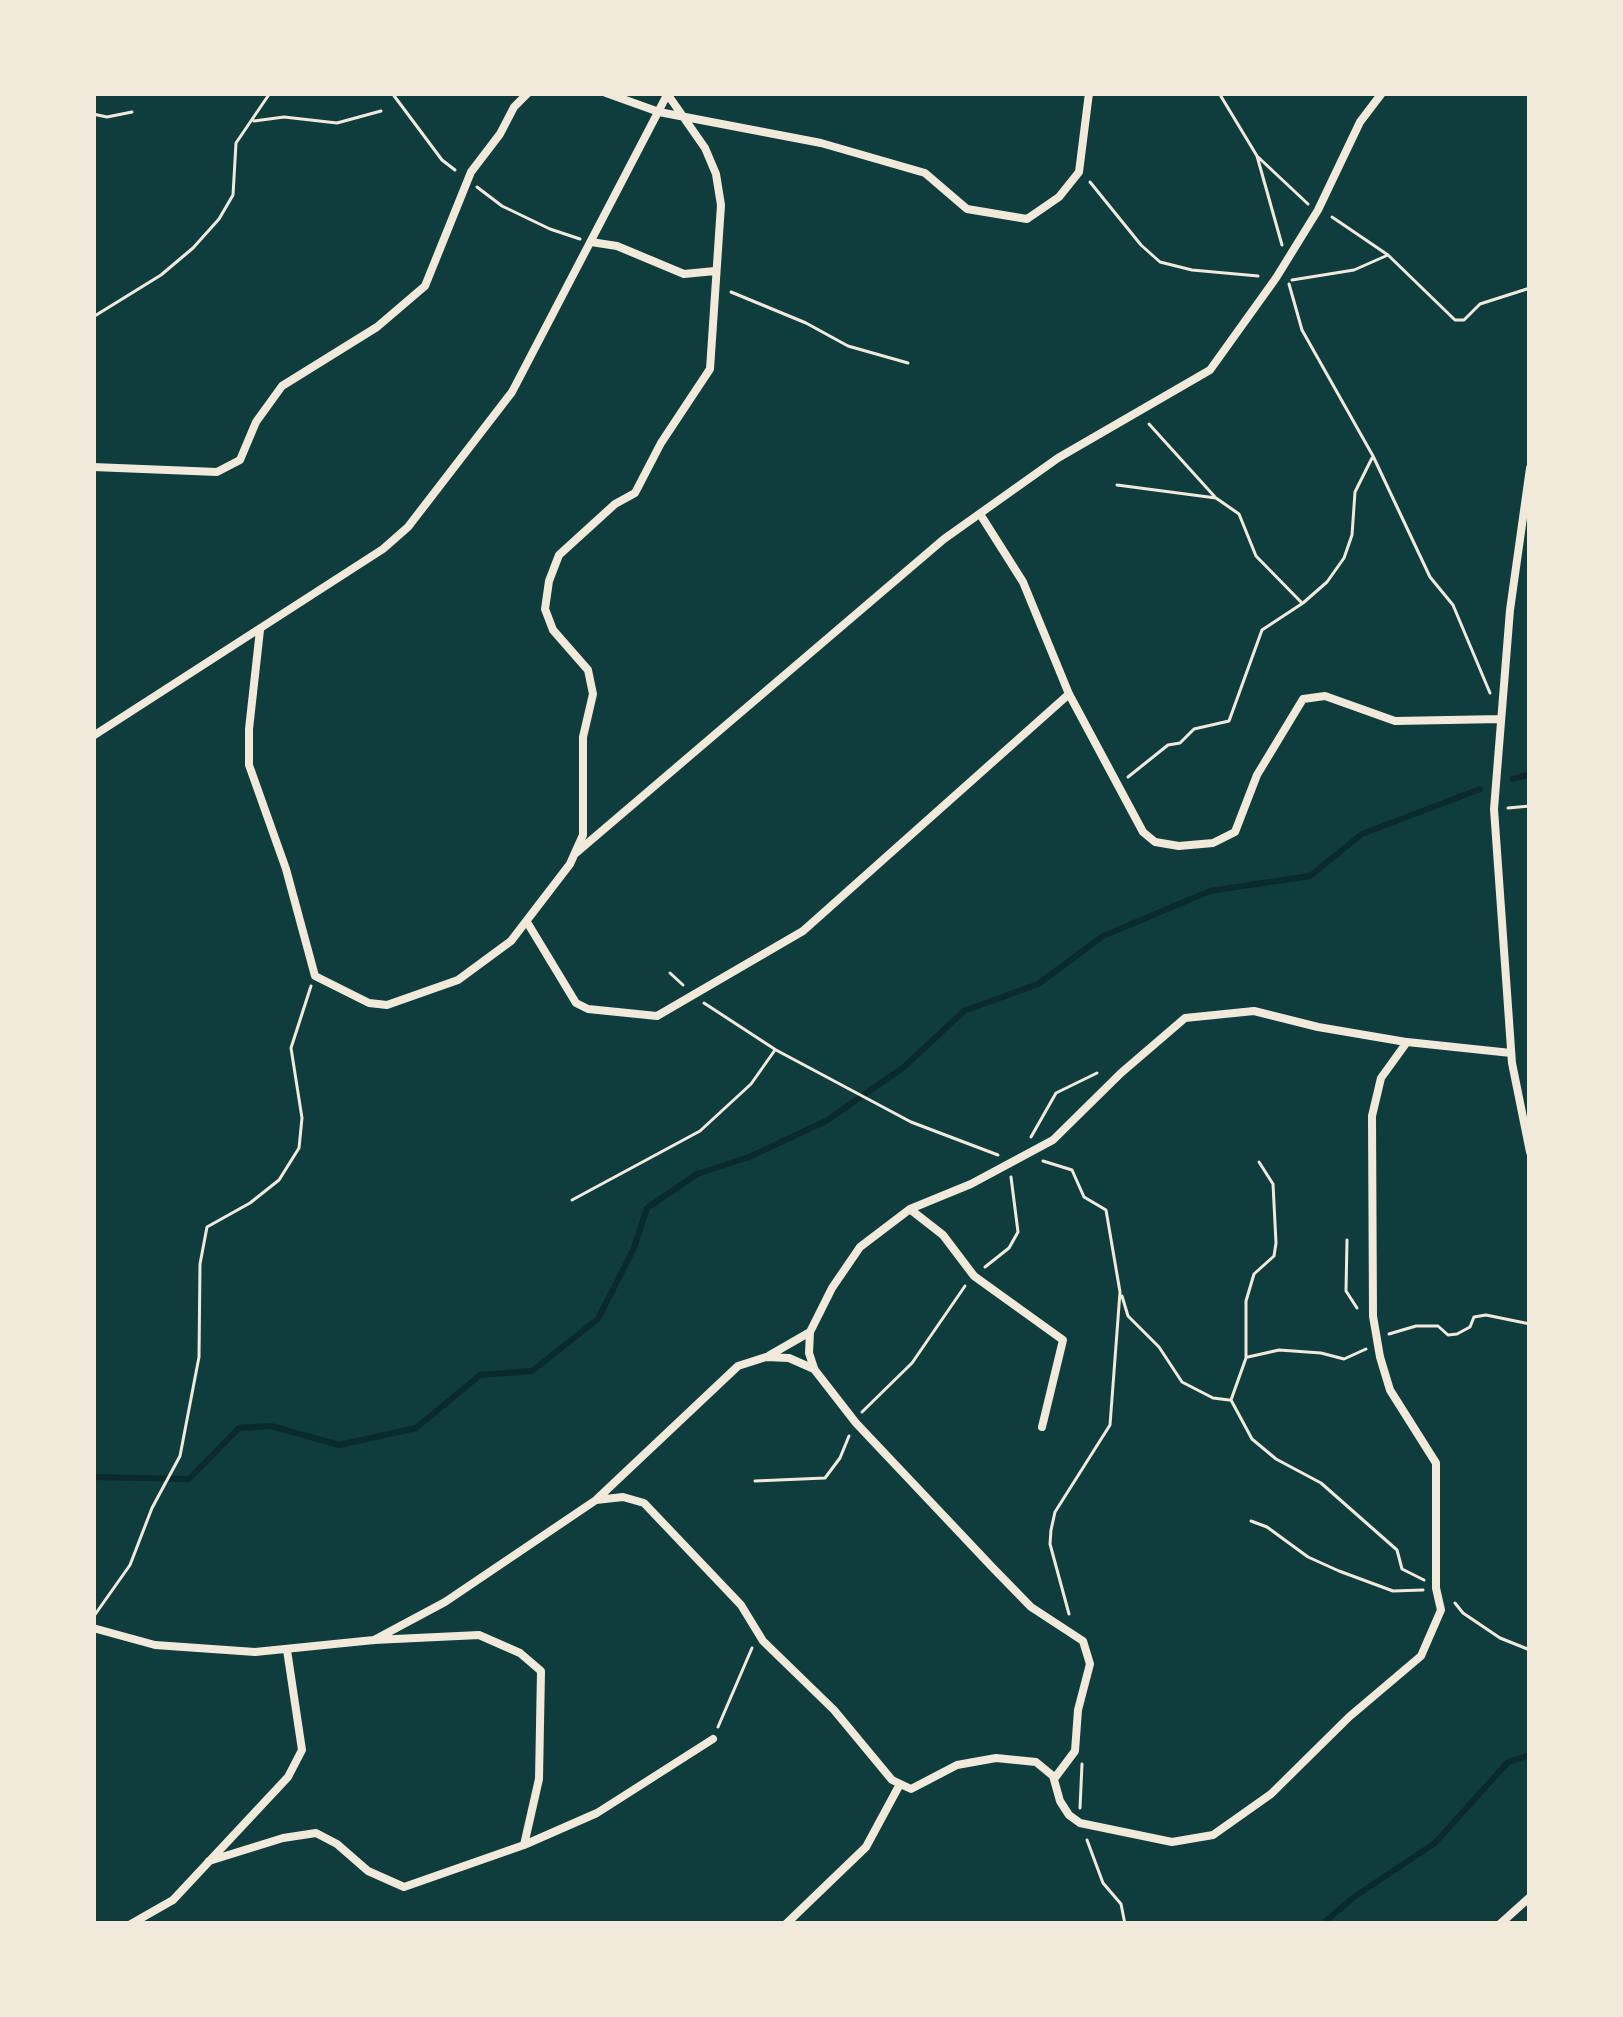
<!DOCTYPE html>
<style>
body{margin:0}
#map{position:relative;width:1623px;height:2017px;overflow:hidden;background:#0f3d3e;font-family:Cabin,sans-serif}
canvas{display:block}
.frame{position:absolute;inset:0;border:96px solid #f1e9da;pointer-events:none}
</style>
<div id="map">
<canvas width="1623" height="2017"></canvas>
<div class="frame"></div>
</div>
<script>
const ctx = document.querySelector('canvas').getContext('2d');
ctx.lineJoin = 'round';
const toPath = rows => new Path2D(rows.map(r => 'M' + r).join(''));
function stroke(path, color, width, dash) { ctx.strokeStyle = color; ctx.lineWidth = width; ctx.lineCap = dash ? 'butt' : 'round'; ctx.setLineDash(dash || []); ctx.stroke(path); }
stroke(toPath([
 [1513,779,1530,774],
 [93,1477,189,1479,239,1428,271,1426,339,1445,416,1428,480,1375,532,1371,598,1319,634,1248,647,1208,697,1174,749,1157,826,1121,904,1067,964,1011,1038,984,1103,936,1210,891,1310,876,1362,834,1480,789],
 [1322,1924,1354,1897,1435,1843,1508,1762,1530,1755]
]), '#0a2a2b', 6);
stroke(toPath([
 [392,93,442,160,455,170],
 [1219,93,1257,156,1282,245],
 [93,114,107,117,132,112],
 [254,121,284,117,337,123,381,111],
 [1258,157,1308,204],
 [1090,182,1141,245,1160,262,1192,270,1258,276],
 [477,187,502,206,550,229,580,239],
 [1332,217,1388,255,1455,320,1464,320,1480,304,1530,288],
 [1292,280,1354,270,1388,255],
 [1289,284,1302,330,1373,456,1430,577,1453,605,1490,693],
 [731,292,806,323,848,346,908,363],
 [93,317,161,275,193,248,219,219,233,195,236,143,270,93],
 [1149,424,1215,497],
 [1117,485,1216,498,1239,514,1256,556,1301,602],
 [1128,777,1168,745,1180,743,1194,729,1229,721,1262,630,1303,603,1327,582,1344,558,1352,535,1355,492,1372,458],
 [1508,808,1530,806],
 [670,973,683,985],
 [704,1003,776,1050,911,1122,998,1155],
 [1031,1137,1056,1093,1097,1073],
 [1043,1161,1072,1170,1084,1197,1106,1210,1120,1292,1110,1425,1055,1512,1051,1530,1050,1544,1069,1614],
 [1259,1162,1273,1184,1276,1243,1274,1256,1254,1274,1246,1301,1246,1358,1231,1400,1252,1439,1276,1459,1321,1483,1397,1550,1402,1569,1424,1580],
 [572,1200,700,1131,751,1084,775,1050],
 [1347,1240,1346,1291,1357,1308],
 [985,1267,1009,1248,1018,1232,1011,1177],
 [1122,1296,1128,1316,1159,1347,1182,1382,1213,1398,1229,1400],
 [1389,1334,1416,1326,1438,1326,1448,1335,1457,1334,1470,1327,1474,1317,1486,1315,1530,1324],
 [1248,1357,1279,1350,1321,1353,1344,1359,1366,1349],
 [862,1412,912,1363,965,1286],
 [755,1481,825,1478,840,1458,849,1436],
 [1251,1521,1267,1527,1308,1557,1339,1571,1393,1591,1423,1590],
 [1455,1603,1463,1613,1500,1638,1530,1650],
 [94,1616,130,1565,152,1508,180,1456,199,1357,200,1264,207,1227,250,1203,279,1180,299,1148,302,1118,291,1048,311,986],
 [718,1727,752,1648],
 [1080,1808,1082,1764],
 [1087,1840,1103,1883,1121,1904,1125,1924]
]), '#f1e9da', 3);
stroke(toPath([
 [606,93,659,112,821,143,925,173,967,209,1027,219,1059,197,1079,172,1089,93],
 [591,242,617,246,684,274,715,271],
 [93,467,217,472,240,460,256,422,282,386,377,327,425,286,471,172,500,134,514,107,528,93],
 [1530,468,1510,610,1494,809,1512,1063,1530,1152],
 [980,514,1023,582,1069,694,1143,832,1155,842,1179,846,1213,843,1235,832,1257,775,1303,699,1325,696,1395,721,1501,719],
 [260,630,249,729,249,765,286,869,315,976,369,1003,387,1005,458,980,511,941,570,864,583,835,583,737,593,694,588,670,553,630,545,609,549,581,559,555,615,504,635,493,661,443,710,369,721,205,716,174,705,148,668,95],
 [93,736,383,549,408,527,512,392,668,93],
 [576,853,944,539,1058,458,1210,370,1276,278,1318,210,1360,122,1382,93],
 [527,922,576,1003,588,1009,657,1016,803,931,1069,694],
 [911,1210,943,1235,974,1276,1063,1340,1042,1427],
 [810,1332,809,1353,814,1368],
 [770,1355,810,1332,832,1288,860,1247,910,1209,971,1184,1053,1140,1121,1073,1185,1018,1254,1011,1318,1027,1406,1042],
 [597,1499,738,1366,766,1357,789,1358,814,1369,856,1423,993,1568,1031,1607,1083,1641,1090,1664,1078,1710,1075,1751,1054,1779],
 [93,1628,155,1645,255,1652,374,1640,479,1635,520,1653,541,1671,539,1779,524,1845,404,1887,368,1871,337,1844,316,1833,283,1838,209,1861],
 [374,1640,445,1602,596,1500,623,1497,644,1503,741,1605,763,1641,834,1710,892,1780,911,1789,957,1765,996,1758,1036,1762,1053,1776,1060,1801,1069,1815,1080,1823,1172,1842,1213,1835,1271,1794,1349,1717,1421,1656,1441,1610,1436,1588,1436,1463,1390,1390,1380,1357,1373,1316,1372,1116,1381,1078,1407,1042,1511,1053],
 [524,1845,597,1813,713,1739],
 [131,1924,173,1900,288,1777,302,1750,287,1650],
 [786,1924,866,1847,900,1784],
 [1500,1924,1530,1897]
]), '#f1e9da', 8);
</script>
